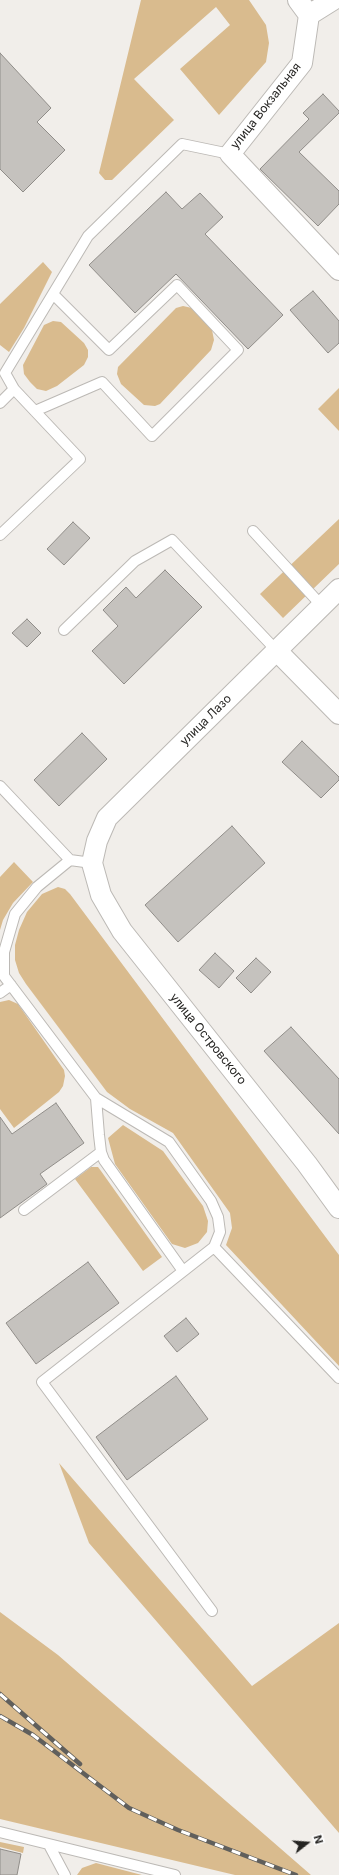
<!DOCTYPE html>
<meta charset="utf-8">
<style>
body{margin:0}
#map{position:relative;width:339px;height:1875px;overflow:hidden;background:#f1eeea;font-family:Inter,sans-serif}
canvas{display:block}
.north{position:absolute;left:287px;top:1823px;width:40px;height:40px;-webkit-text-stroke:3px #fff;paint-order:stroke;rotate:73deg;font-size:11px;font-weight:700;line-height:16px;text-align:center;color:#242321}
.north::after{content:'';display:block;margin:auto;width:14px;height:18px;background:#242321;clip-path:polygon(50% 0,100% 100%,50% 72%,0 100%)}
</style>
<div id="map">
<canvas width="339" height="1875"></canvas>
<div class="north">N</div>
</div>
<script>
const ctx = document.querySelector('canvas').getContext('2d');
ctx.lineJoin = 'round';
function fill(path, color) { ctx.fillStyle = color; ctx.fill(path, 'evenodd'); }
const toPath = rows => new Path2D(rows.map(r => 'M' + r).join(''));
function stroke(path, color, width, dash) { ctx.strokeStyle = color; ctx.lineWidth = width; ctx.lineCap = dash ? 'butt' : 'round'; ctx.setLineDash(dash || []); ctx.stroke(path); }
function write(font, color, halo, rows, align = 'center') {
  ctx.font = font + ' Inter,sans-serif'; ctx.lineWidth = 3.5; ctx.setLineDash([]); ctx.textBaseline = 'middle'; ctx.strokeStyle = halo; ctx.fillStyle = color; for (const [text, x, y, turn = 0] of rows) {
    ctx.save(); ctx.translate(x, y); ctx.rotate((+turn || 0) * Math.PI / 180); ctx.textAlign = isNaN(turn) ? turn : align; if (halo) ctx.strokeText(text, 0, 0); ctx.fillText(text, 0, 0); ctx.restore();
  }
}
fill(toPath([
 [141,0,249,0,266,25,269,43,266,62,219,115,180,69,230,25,216,7,134,79,174,120,112,180,105,180,99,173],
 [43,262,52,272,24,328,9,352,0,345,0,304],
 [183,306,192,308,212,330,214,340,211,350,160,404,155,406,144,405,121,384,117,374,118,367,176,308],
 [53,321,61,322,84,343,88,350,88,357,84,365,57,386,46,391,37,389,30,382,24,374,23,365,44,325],
 [339,388,339,431,318,409],
 [339,519,339,564,283,618,260,594],
 [14,862,33,882,13,903,3,920,0,930,0,877],
 [58,887,65,889,70,894,339,1255,339,1366,226,1245,232,1228,230,1213,173,1133,130,1109,107,1092,26,984,19,973,15,960,15,945,19,930,27,912,42,894],
 [9,1000,18,1004,64,1070,65,1076,63,1086,59,1092,14,1128,0,1109,0,1002],
 [123,1125,163,1151,203,1206,208,1221,207,1232,198,1243,185,1248,172,1244,115,1164,108,1138],
 [91,1167,98,1167,101,1171,162,1257,143,1271,75,1179],
 [59,1463,252,1686,339,1623,339,1833,89,1543],
 [0,1612,58,1655,311,1875,235,1875,0,1819],
 [0,1842,24,1847,23,1853,0,1847],
 [96,1863,142,1875,77,1875,82,1868]
]), '#d9bb8e');
const building = toPath([
 [0,53,51,108,37,122,65,150,23,192,0,169,0,53],
 [323,94,339,111,339,113,299,152,339,191,339,204,318,226,260,169,309,119,303,113,323,94],
 [166,192,182,209,200,193,223,217,205,234,283,315,248,349,176,274,135,313,89,265,166,192],
 [313,291,339,321,339,343,328,353,290,310,313,291],
 [73,522,90,538,64,565,47,549,73,522],
 [165,570,202,607,124,684,92,651,118,626,103,610,126,587,136,598,165,570],
 [27,619,41,633,27,647,12,633,27,619],
 [82,733,107,759,59,806,34,780,82,733],
 [302,741,339,777,339,780,321,798,282,762,302,741],
 [232,826,265,863,178,942,145,905,232,826],
 [215,953,234,971,219,988,199,970,215,953],
 [256,958,271,972,251,993,236,978,256,958],
 [291,1027,339,1079,339,1134,264,1051,291,1027],
 [56,1103,84,1143,40,1174,47,1184,0,1218,0,1117,12,1134,56,1103],
 [88,1262,119,1303,36,1364,6,1323,88,1262],
 [186,1318,199,1334,177,1352,164,1336,186,1318],
 [176,1376,208,1419,127,1480,96,1437,176,1376],
 [0,1849,21,1854,17,1875,0,1875,0,1849]
]);
fill(building, '#c5c2be');
stroke(building, '#908d89', 1);
const service = toPath([
 [0,403,14,389,5,373,88,236,182,144,230,154],
 [35,411,102,382,152,436,238,350,177,285,109,350,53,294],
 [253,531,322,606],
 [0,535,80,459,14,389],
 [64,630,135,561,172,540,276,650],
 [0,786,70,860,92,863],
 [70,860,37,887,15,914,4,952,4,976,96,1098,169,1142,211,1201,218,1217,220,1232,214,1247,42,1382,212,1611],
 [0,993,11,985],
 [96,1098,99,1135,101,1152,104,1160,183,1271],
 [24,1210,101,1152],
 [214,1247,339,1378],
 [0,1832,175,1875],
 [49,1845,65,1875]
]);
const minor = toPath([
 [298,0,309,15,302,63,230,154,339,270],
 [309,15,333,0],
 [339,589,107,818,97,841,92,863,101,895,122,931,307,1164,339,1208],
 [276,650,339,714]
]);
stroke(service, '#bcb9b5', 12);
stroke(minor, '#bcb9b5', 22);
stroke(service, '#fff', 10);
stroke(minor, '#fff', 20);
const rail = toPath([
 [0,1694,80,1764],
 [0,1716,33,1735,129,1808,178,1830,296,1875]
]);
stroke(rail, '#605f5c', 4.5);
stroke(rail, '#fff', 3, [9]);
write('12px', '#242321', '#fff', [
 ["улица Вокзальная",266,106,-52],
 ["улица Лазо",206,720,-45],
 ["улица Островского",208,1039,51]
]);
</script>
